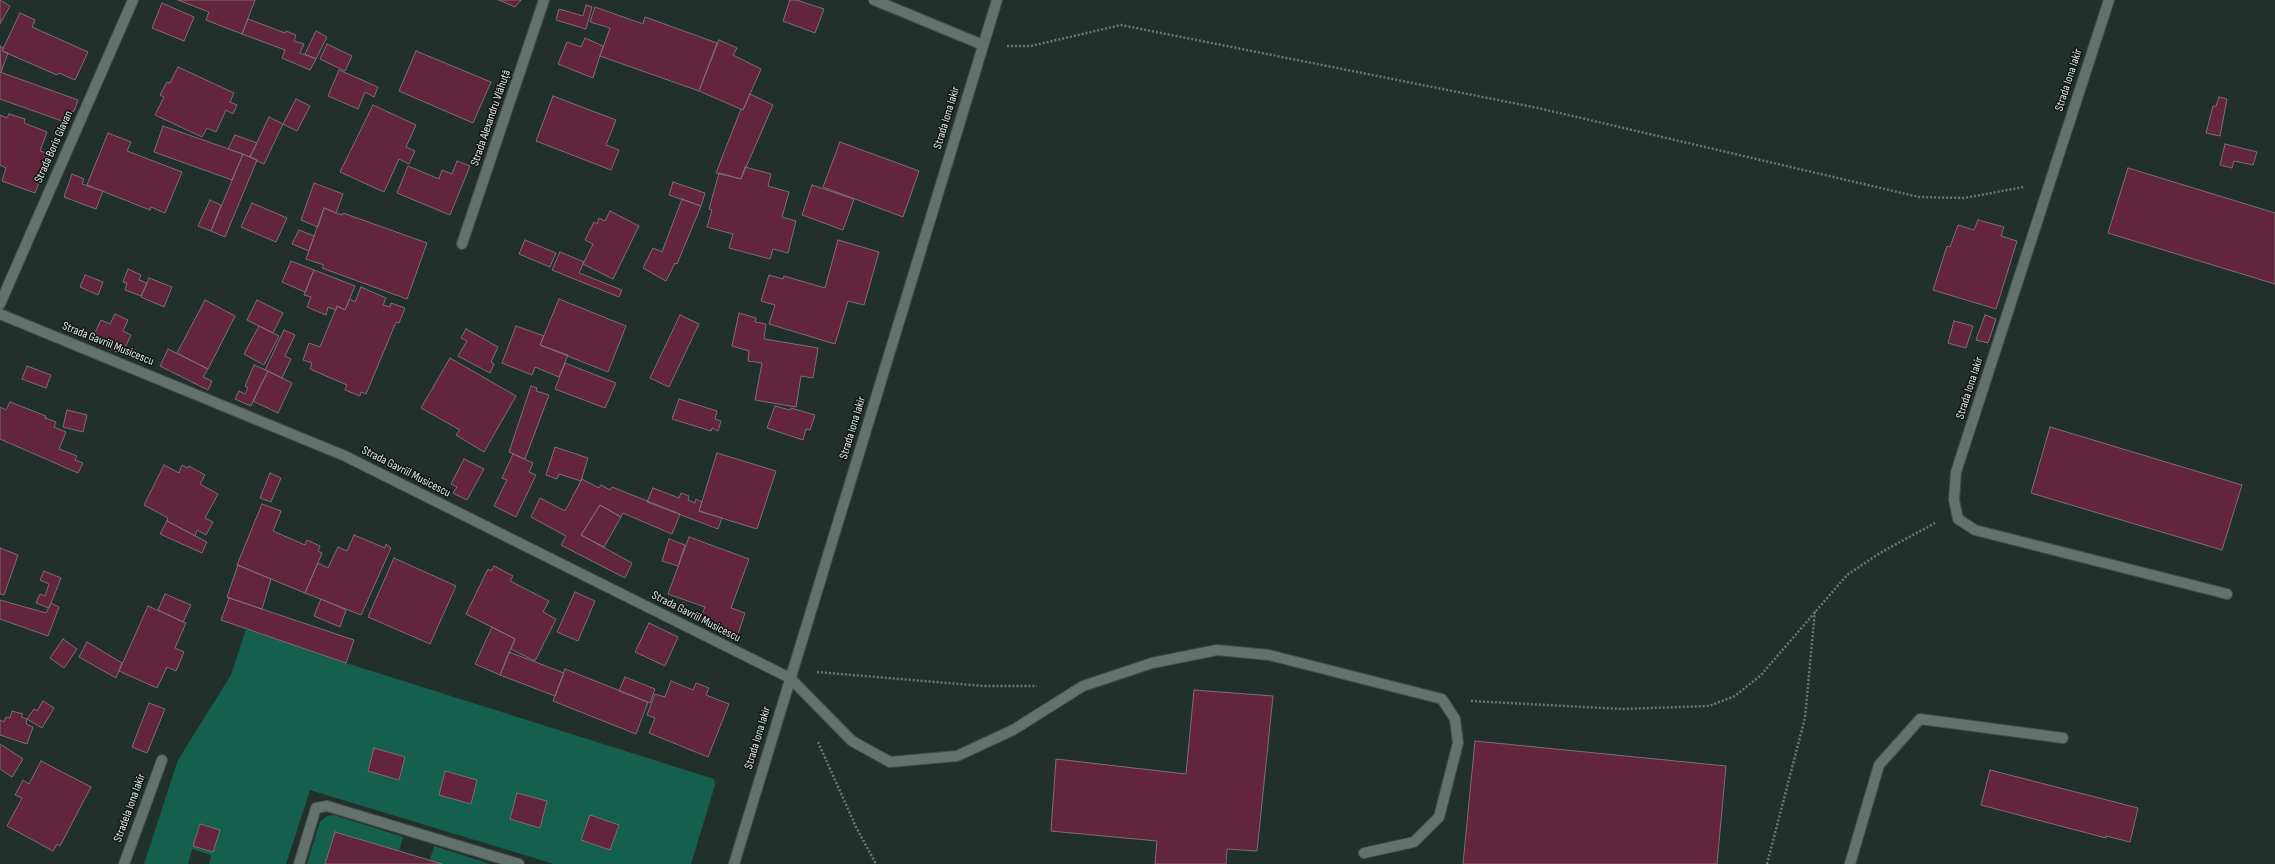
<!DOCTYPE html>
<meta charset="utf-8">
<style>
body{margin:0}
canvas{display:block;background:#22302b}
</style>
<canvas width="2275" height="864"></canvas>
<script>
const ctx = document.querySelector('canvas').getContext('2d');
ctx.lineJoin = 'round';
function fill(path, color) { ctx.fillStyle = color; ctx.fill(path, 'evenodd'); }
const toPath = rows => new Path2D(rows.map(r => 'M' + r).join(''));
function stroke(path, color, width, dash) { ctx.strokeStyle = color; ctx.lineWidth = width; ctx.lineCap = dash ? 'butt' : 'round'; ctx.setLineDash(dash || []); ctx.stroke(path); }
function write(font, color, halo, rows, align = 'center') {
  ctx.font = font + ' "Sofia Sans Condensed",sans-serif'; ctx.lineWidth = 3; ctx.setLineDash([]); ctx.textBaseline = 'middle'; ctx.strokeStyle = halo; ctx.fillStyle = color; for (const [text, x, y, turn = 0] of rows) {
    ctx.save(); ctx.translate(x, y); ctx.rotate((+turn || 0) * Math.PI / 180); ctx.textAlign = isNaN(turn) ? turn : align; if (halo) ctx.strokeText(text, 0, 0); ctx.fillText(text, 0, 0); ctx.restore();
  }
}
fill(toPath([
 [246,629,346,663,714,779,715,785,691,864,554,864,310,790,286,864,209,864,211,855,192,849,188,864,144,864,178,760,231,675],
 [334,815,403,837,399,851,430,860,434,846,490,864,307,864,320,822,327,816]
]), '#15604d');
const building = toPath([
 [0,0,10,6,0,24,0,0],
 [178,0,255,0,242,34,206,20,209,12,178,0],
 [499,0,521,0,515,7,499,0],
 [790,0,796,0,824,9,815,33,783,21,790,0],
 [162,3,194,17,184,41,152,28,162,3],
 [586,5,592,7,586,29,556,20,559,9,583,16,586,5],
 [595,7,643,24,645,17,717,43,699,91,600,56,610,28,590,22,595,7],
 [20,13,35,20,32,27,88,52,75,80,59,73,57,75,2,51,20,13],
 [248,19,285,33,286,31,296,35,294,41,304,44,300,53,316,59,310,70,282,58,285,50,242,34,248,19],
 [316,31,327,37,316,59,305,54,316,31],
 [585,38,603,46,593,78,558,64,567,42,581,47,585,38],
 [719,40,737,48,733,55,761,69,743,110,699,91,719,40],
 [327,44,352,56,345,71,320,59,327,44],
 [0,46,4,48,2,51,8,53,1,72,0,46],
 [416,51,491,82,473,123,399,91,416,51],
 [178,67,234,93,230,102,237,105,233,114,226,110,216,132,207,128,202,137,155,115,164,97,160,95,167,82,170,83,178,67],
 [339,70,378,87,374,97,365,92,358,109,328,96,339,70],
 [0,72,78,100,74,111,64,115,62,121,0,99,0,72],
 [750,94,773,105,741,179,716,173,741,109,743,110,750,94],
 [553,96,616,120,606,145,619,150,611,170,536,141,553,96],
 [2219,97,2227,99,2220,136,2206,133,2213,106,2216,106,2219,97],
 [296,99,310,106,297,131,283,124,296,99],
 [373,105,416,125,406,147,415,151,409,164,399,159,384,192,340,172,373,105],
 [9,114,25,119,24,123,47,132,40,151,50,154,35,193,2,181,6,168,0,165,0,115,7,118,9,114],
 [269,117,283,124,264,164,250,157,269,117],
 [163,126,243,154,232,180,154,152,163,126],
 [108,133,131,142,127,151,182,172,165,213,151,207,150,210,87,185,108,133],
 [235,135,257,143,250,157,228,149,235,135],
 [840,142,919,171,903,217,823,187,840,142],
 [2225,144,2257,152,2253,165,2234,161,2232,168,2220,165,2225,144],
 [243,154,257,160,225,237,211,231,243,154],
 [457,161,470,166,450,215,397,193,408,166,439,179,442,170,452,174,457,161],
 [745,167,771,174,768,186,789,192,782,217,796,221,788,253,773,249,770,259,729,248,733,234,707,227,712,210,709,209,719,173,741,179,745,167],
 [2128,168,2275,213,2275,284,2108,233,2128,168],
 [72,174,84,179,82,184,103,191,96,209,64,197,72,174],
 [673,182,705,193,701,206,669,195,673,182],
 [314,183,343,194,336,213,324,208,318,227,301,220,314,183],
 [812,185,854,199,843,230,802,215,812,185],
 [682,199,701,206,677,264,675,263,666,281,643,268,653,248,662,252,682,199],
 [210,200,221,205,211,231,198,226,210,200],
 [252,203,287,218,276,242,241,227,252,203],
 [324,208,342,215,343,213,427,243,407,299,322,268,324,265,306,259,324,208],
 [610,211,639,226,613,279,583,264,593,244,585,240,594,222,597,224,599,218,605,221,610,211],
 [1978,220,2004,227,2001,236,2017,241,1996,309,1933,290,1947,246,1950,247,1958,225,1974,230,1978,220],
 [299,230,314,236,309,251,292,244,299,230],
 [525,240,556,253,550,267,519,254,525,240],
 [838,240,879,252,864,305,848,301,835,344,769,324,775,305,761,301,769,275,783,279,784,276,825,288,838,240],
 [560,252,584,262,579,273,622,290,619,297,552,270,560,252],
 [291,261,314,270,305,292,282,282,291,261],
 [128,269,141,275,139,280,147,283,141,296,125,290,127,283,123,282,128,269],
 [314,270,355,286,345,310,337,306,336,310,328,307,326,315,307,307,311,297,304,295,314,270],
 [85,275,103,282,98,295,80,287,85,275],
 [149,278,172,287,164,307,141,297,149,278],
 [361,287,386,298,383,305,390,307,391,303,405,308,399,323,396,322,366,394,361,392,360,396,345,390,347,385,310,369,312,363,303,360,309,343,320,347,337,306,345,310,350,299,355,302,361,287],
 [559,299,626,326,608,372,540,345,559,299],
 [205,300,235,316,208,369,177,353,205,300],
 [257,300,283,313,273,333,247,320,257,300],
 [739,313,756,318,755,322,766,324,764,339,818,348,813,378,801,376,796,407,755,400,762,363,748,361,749,351,732,346,739,313],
 [115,314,128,320,123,331,131,335,122,354,91,341,101,320,110,324,115,314],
 [680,315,699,324,669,387,650,378,680,315],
 [1985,315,1996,319,1988,343,1976,340,1985,315],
 [1954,321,1973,326,1966,348,1948,343,1954,321],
 [259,326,279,336,264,365,244,354,259,326],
 [516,326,544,336,540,345,568,355,559,377,535,367,532,375,502,363,516,326],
 [466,329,498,347,491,362,494,364,490,373,458,356,467,341,461,338,466,329],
 [284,330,295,335,285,356,291,359,282,378,265,370,284,330],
 [168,349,208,369,203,377,212,381,208,390,160,366,168,349],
 [450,358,516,396,484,452,456,435,460,430,421,408,450,358],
 [565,363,616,383,605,408,555,389,565,363],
 [254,365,268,371,251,406,235,399,239,391,245,394,248,388,245,386,254,365],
 [27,366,51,375,46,388,22,379,27,366],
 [268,371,292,383,278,413,253,401,268,371],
 [531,386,537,388,536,391,549,395,525,459,509,452,531,386],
 [679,399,717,411,715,419,721,421,718,431,712,428,711,431,672,419,679,399],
 [10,402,46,416,45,418,56,422,54,427,66,432,59,449,77,456,75,460,83,463,78,473,0,439,0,407,6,410,10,402],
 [775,406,790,410,791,408,815,415,810,430,806,429,803,440,767,428,775,406],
 [67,410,87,415,83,432,63,427,67,410],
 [2050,427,2242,485,2222,550,2031,493,2050,427],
 [555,447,588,458,581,481,559,474,557,479,546,475,555,447],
 [717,453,776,471,757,529,699,511,717,453],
 [513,454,533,463,529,472,536,475,516,517,494,506,507,480,502,478,513,454],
 [464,459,484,469,467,500,453,493,457,487,451,484,464,459],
 [164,465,179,473,182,465,188,468,189,466,205,475,200,484,218,494,205,518,213,522,206,535,197,530,195,536,167,521,168,518,144,505,164,465],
 [270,473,281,478,271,502,260,498,270,473],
 [582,479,599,488,601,485,610,490,612,487,680,514,672,534,623,513,621,517,600,505,581,535,632,563,625,578,561,545,566,536,531,517,540,498,565,511,582,479],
 [653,488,679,498,681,493,689,496,688,500,695,503,696,499,702,502,699,511,722,518,718,529,647,502,653,488],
 [262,504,281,511,273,531,305,545,307,540,320,546,318,551,322,553,305,593,237,565,262,504],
 [600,505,621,517,604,547,581,535,600,505],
 [167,521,207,542,202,553,160,534,167,521],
 [354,535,385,548,386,544,391,548,361,615,305,593,318,563,328,568,338,547,347,551,354,535],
 [689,537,749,559,731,608,745,613,738,634,700,620,705,607,668,594,689,537],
 [669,539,685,545,678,566,662,561,669,539],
 [0,548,18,555,4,595,0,594,0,548],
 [394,558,456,586,430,644,368,617,394,558],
 [238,565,271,579,262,609,227,597,238,565],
 [494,566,513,576,510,581,549,601,543,612,556,619,535,661,511,649,515,639,466,614,488,569,491,571,494,566],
 [44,571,61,578,49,608,36,603,40,594,45,596,49,584,40,580,44,571],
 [575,592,595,601,578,641,557,632,575,592],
 [165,594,191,605,183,622,158,610,165,594],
 [229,598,354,640,346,663,221,620,229,598],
 [321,599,346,610,340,627,314,616,321,599],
 [0,600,46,613,51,603,59,607,48,636,0,619,0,600],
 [148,606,186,623,175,648,184,652,176,671,167,667,157,688,119,671,148,606],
 [649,623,678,637,665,666,635,652,649,623],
 [492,627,515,639,500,675,475,664,492,627],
 [63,639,77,649,64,668,50,658,63,639],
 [87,642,122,663,116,678,79,657,87,642],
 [509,652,564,673,555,696,500,675,509,652],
 [565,669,648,702,636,734,553,701,565,669],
 [625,677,655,689,650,703,619,691,625,677],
 [671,681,693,690,696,683,709,688,706,695,729,704,708,757,649,733,655,718,647,715,655,694,665,697,671,681],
 [1194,690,1273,696,1257,851,1227,849,1226,864,1155,864,1157,841,1051,831,1056,759,1186,774,1194,690],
 [43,701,54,708,42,728,27,719,34,709,37,711,43,701],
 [149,703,165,709,147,753,132,747,149,703],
 [12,711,23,714,21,717,27,719,26,724,33,727,27,744,0,735,0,720,4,722,6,717,10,718,12,711],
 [1475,741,1726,766,1717,864,1463,864,1475,741],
 [0,744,23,759,12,777,0,769,0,744],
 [374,748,405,757,399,780,368,771,374,748],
 [41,761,91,787,60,846,57,844,53,851,7,826,22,798,15,795,23,780,29,784,41,761],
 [1990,770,2138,808,2130,842,2106,836,2106,838,1981,805,1990,770],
 [445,771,477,780,471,804,439,795,445,771],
 [517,793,547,801,540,828,510,819,517,793],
 [590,815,619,825,610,850,581,840,590,815],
 [200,824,220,830,213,852,193,846,200,824],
 [335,832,399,851,442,864,325,864,335,832]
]);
fill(building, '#63243e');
stroke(building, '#7c6d71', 1);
const minor = toPath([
 [874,0,983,45],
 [2109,0,1956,472,1954,500,1958,519,1975,530,2227,594],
 [462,244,544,0],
 [0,304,133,0],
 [0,314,345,456,790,678,852,741,890,762,957,756,1013,730,1083,686,1152,663,1217,650,1269,655,1442,699,1455,719,1458,743,1439,817,1414,842,1364,853],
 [124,864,162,760],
 [299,864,316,808,327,806,519,864],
 [734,864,997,0],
 [1850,864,1879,765,1920,719,2063,738]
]);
stroke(minor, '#424e4a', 12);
stroke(toPath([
 [1007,46,1031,46,1121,25,1538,108,1919,197,1964,198,2024,187],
 [817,672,983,686,1037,686],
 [1471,701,1622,709,1709,706,1735,696,1761,675,1847,575,1880,553,1935,523],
 [818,742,856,827,876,864],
 [1767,864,1805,718,1815,610]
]), '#6b7672', 2.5, [2, 2]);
stroke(minor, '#63726d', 10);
write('12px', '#dee6e3', '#101614', [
 ["Strada Iona Iakir",2069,80,-72],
 ["Strada Alexandru Vlăhuță",491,118,-71],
 ["Strada Iona Iakir",947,118,-73],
 ["Strada Boris Glavan",54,147,-66],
 ["Strada Gavriil Musicescu",108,344,22],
 ["Strada Iona Iakir",1970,388,-72],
 ["Strada Iona Iakir",853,428,-73],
 ["Strada Gavriil Musicescu",406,472,27],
 ["Strada Gavriil Musicescu",696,617,27],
 ["Strada Iona Iakir",758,738,-73],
 ["Stradela Iona Iakir",130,808,-70]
]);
</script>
